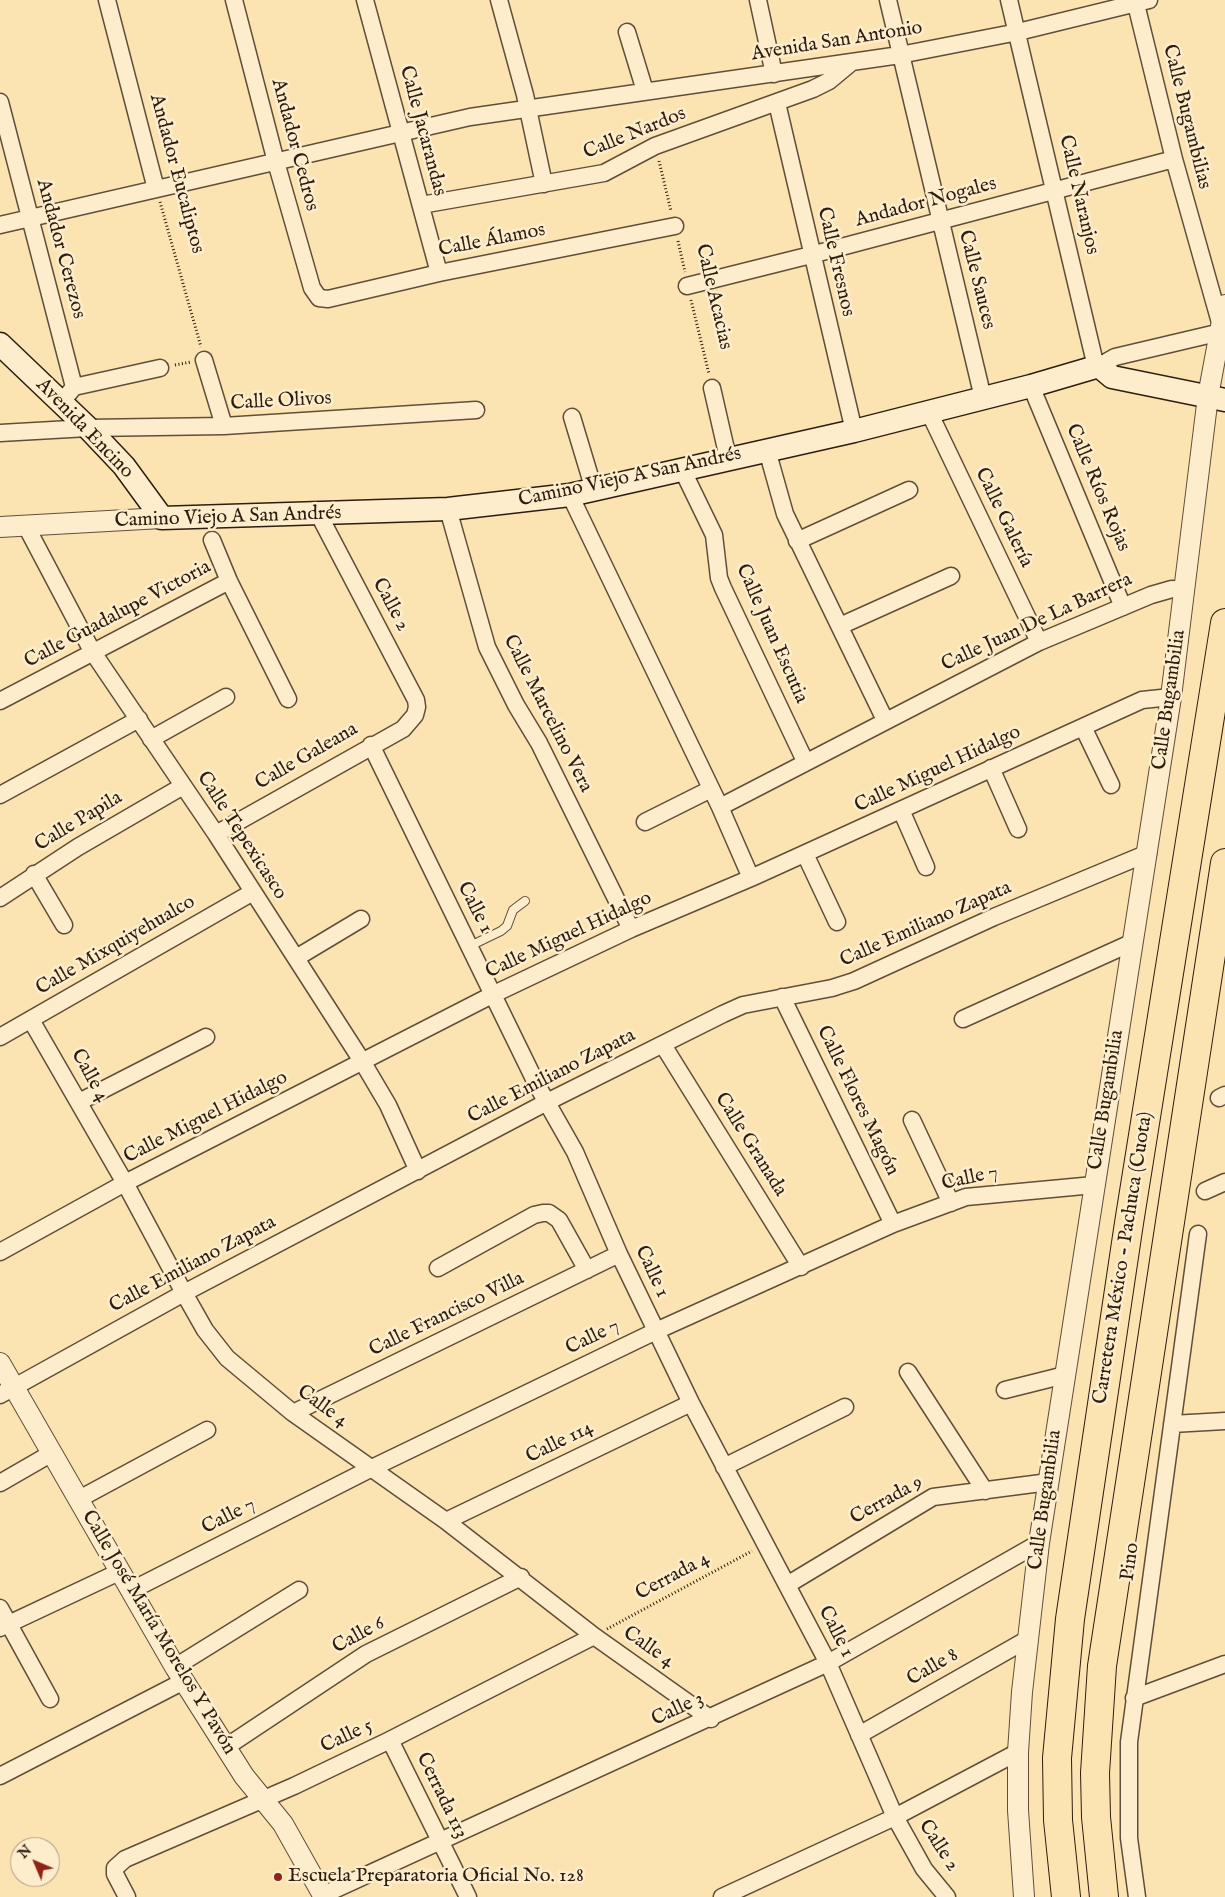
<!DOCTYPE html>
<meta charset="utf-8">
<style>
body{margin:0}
#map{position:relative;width:1225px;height:1897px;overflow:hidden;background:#fce3b2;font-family:"IM FELL English",serif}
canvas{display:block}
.north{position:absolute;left:10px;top:1837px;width:50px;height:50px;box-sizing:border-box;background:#fdedcd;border:1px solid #aa9a81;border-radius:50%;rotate:315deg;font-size:14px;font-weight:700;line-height:20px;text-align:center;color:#2d1d0f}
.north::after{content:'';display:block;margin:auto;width:18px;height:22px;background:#8f2418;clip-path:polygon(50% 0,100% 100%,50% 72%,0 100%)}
</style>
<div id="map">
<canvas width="1225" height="1897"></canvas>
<div class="north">N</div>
</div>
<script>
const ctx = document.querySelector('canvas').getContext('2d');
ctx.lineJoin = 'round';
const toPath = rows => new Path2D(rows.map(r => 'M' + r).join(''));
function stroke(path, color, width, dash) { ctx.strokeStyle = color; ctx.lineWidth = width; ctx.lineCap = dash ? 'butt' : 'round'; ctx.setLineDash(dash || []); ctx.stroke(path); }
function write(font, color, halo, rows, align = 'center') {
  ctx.font = font + ' "IM FELL English",serif'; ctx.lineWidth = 5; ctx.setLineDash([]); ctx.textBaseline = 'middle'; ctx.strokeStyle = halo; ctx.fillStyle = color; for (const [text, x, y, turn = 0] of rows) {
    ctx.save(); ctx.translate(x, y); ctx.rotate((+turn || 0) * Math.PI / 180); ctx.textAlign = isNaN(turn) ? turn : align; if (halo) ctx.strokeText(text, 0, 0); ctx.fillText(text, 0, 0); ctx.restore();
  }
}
const service = toPath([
 [470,946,501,931,507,926,513,910,525,901]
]);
const minor = toPath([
 [107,0,156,189],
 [234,0,276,162,312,288,319,298,328,299,439,273,675,226],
 [365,0,439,273],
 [499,0,525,95,544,184],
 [758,0,774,74],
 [888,0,983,398],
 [1009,0,1096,367],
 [1135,0,1174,159,1221,326],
 [627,32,645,91],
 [0,102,74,387,61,403],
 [777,103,854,431],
 [421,205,604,173,655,146,813,89,829,81,852,62],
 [0,225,470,117,900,55,1018,32,1149,0],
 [687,286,811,255,1174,159],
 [204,360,224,426],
 [1099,366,1115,357,1221,332],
 [1031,386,1123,607],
 [74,387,160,368],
 [712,388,728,458],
 [929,412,1039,642],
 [572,417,594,490],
 [0,433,88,428,224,426,476,410],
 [767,450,785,514,885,720],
 [682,469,714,535,719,578,723,588,805,761],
 [570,495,720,807,751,878],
 [448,509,487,647,516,705,539,743,631,929],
 [26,526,92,651,216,834,362,1061,388,1105,418,1171],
 [212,540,229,581,288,699],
 [797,541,909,490],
 [840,626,951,576],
 [0,701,229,581],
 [1083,727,1111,785],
 [151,739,226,697],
 [371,745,537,1085,575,1152,619,1254,691,1403,828,1663,895,1817,924,1869,947,1897],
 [991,768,1018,829],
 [0,795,139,719],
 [720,807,1039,642,1151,595,1172,589,1184,590],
 [901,810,926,867],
 [645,822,711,789],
 [216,834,403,729,415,715,417,707,416,700,319,515],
 [805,854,837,922],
 [34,874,64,925],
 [0,898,78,847,183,786],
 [296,958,361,919],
 [782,997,893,1224],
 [963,1019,1131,943],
 [31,1020,125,1183,184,1293,205,1330,227,1358,293,1413,446,1521,594,1636,711,1719],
 [0,1037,253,892],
 [663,1045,801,1267],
 [1219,1098,1225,1095],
 [79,1102,206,1037],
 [912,1120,951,1203],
 [1205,1191,1225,1182],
 [0,1252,125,1183,494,994,631,929,751,878,1142,700,1171,697],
 [438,1268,534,1215,543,1213,549,1213,559,1220,587,1270],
 [908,1372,985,1491],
 [1005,1390,1065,1375],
 [0,1395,184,1293,547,1102,723,1014,743,1005,832,988,854,981,994,917,1148,853],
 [293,1413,619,1254],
 [1172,1424,1225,1421],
 [724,1467,845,1407],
 [0,1483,52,1453],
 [79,1499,207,1430],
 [446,1521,691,1403],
 [787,1585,933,1497,1049,1482],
 [130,1591,372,1468,656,1331,893,1224,966,1197,1094,1185],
 [0,1608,50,1699],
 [0,1628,119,1572],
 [175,1667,299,1590],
 [1134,1698,1225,1664],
 [859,1735,1028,1639],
 [390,1740,468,1897],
 [226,1747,366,1654,521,1577],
 [0,1776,184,1681],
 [323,1895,828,1663,1039,1543],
 [127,1897,115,1874,115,1868,125,1859,294,1786,390,1740,594,1636],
 [722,1897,895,1817,1018,1752],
 [1137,1897,1129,1838,1129,1742,1198,1234]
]);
const tertiary = toPath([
 [0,527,162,518],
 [0,1363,175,1667,244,1776,283,1824,324,1897],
 [1024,1897,1018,1810,1018,1752,1022,1692,1039,1543,1171,697,1208,396,1225,305]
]);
const secondary = toPath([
 [0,344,88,428,124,466,162,518,448,509,570,495,854,431,1031,386,1099,366,1112,377,1225,400]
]);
const motorway = toPath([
 [1066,1897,1058,1820,1057,1758,1070,1619,1129,1223,1225,623],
 [1104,1897,1096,1817,1095,1773,1102,1666,1225,863]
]);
stroke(service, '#614e38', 10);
stroke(minor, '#614e38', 19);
stroke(tertiary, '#614e38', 22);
stroke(secondary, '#2d1d0f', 25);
stroke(motorway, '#2d1d0f', 30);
stroke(toPath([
 [659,161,671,211],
 [160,202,201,347],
 [678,241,685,272],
 [691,300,709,374],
 [175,365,191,362],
 [607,1629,752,1551]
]), '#2d1d0f', 3, [1, 2.5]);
stroke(service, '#fdedcd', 8);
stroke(minor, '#fdedcd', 16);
stroke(tertiary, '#fdedcd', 20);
stroke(secondary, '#fdedcd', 22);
stroke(motorway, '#fce3b2', 28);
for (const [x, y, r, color] of [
 [278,1877,5,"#8f2418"]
]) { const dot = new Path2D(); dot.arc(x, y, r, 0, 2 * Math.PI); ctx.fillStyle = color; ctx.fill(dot); stroke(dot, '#fdedcd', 2); }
write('20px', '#2d1d0f', '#fdedcd', [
 ["Avenida San Antonio",837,42,-9],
 ["Calle Bugambilias",1186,117,76],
 ["Calle Jacarandas",422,131,75],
 ["Calle Nardos",635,134,-22],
 ["Andador Cedros",294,145,75],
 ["Andador Eucaliptos",176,174,75],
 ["Calle Naranjos",1078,195,77],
 ["Andador Nogales",926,203,-15],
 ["Calle Álamos",492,241,-11],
 ["Andador Cerezos",60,249,75],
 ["Calle Fresnos",835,262,77],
 ["Calle Sauces",976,280,76],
 ["Calle Acacias",713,297,77],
 ["Calle Olivos",281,402,-3],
 ["Avenida Encino",84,429,46],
 ["Camino Viejo A San Andrés",630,478,-12],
 ["Calle Ríos Rojas",1097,488,67],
 ["Camino Viejo A San Andrés",228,518,-2],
 ["Calle Galería",1003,518,64],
 ["Calle 2",390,605,62],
 ["Calle Guadalupe Victoria",118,615,-28],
 ["Calle Juan De La Barrera",1037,623,-25],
 ["Calle Juan Escutia",771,634,66],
 ["Calle Bugambilia",1170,700,-82],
 ["Calle Marcelino Vera",547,714,63],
 ["Calle Galeana",307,757,-30],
 ["Calle Miguel Hidalgo",938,770,-25],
 ["Calle Papila",79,822,-31],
 ["Calle Tepexicasco",241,836,57],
 ["Calle 1",474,908,63],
 ["Calle Emiliano Zapata",926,925,-24],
 ["Calle Miguel Hidalgo",569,936,-25],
 ["Calle Mixquiyehualco",116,946,-30],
 ["Calle 4",89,1076,61],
 ["Calle Emiliano Zapata",552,1077,-27],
 ["Calle Bugambilia",1107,1100,-81],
 ["Calle Flores Magón",857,1101,64],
 ["Calle Miguel Hidalgo",206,1118,-27],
 ["Calle Granada",750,1145,58],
 ["Calle 7",970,1179,-12],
 ["Carretera México - Pachuca (Cuota)",1124,1258,-81],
 ["Calle Emiliano Zapata",193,1265,-28],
 ["Calle 1",651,1272,65],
 ["Calle Francisco Villa",447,1315,-26],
 ["Calle 7",593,1338,-26],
 ["Calle 4",322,1407,36],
 ["Calle 114",560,1443,-26],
 ["Calle Bugambilia",1046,1500,-82],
 ["Cerrada 9",887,1501,-29],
 ["Calle 7",229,1517,-27],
 ["Pino",1131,1562,-82],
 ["Cerrada 4",673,1577,-28],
 ["Calle 1",835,1632,63],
 ["Calle José María Morelos Y Pavón",158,1633,59],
 ["Calle 6",359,1636,-29],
 ["Calle 4",648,1648,35],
 ["Calle 8",933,1668,-30],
 ["Calle 3",678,1710,-25],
 ["Calle 5",347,1737,-25],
 ["Cerrada 113",441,1796,64],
 ["Calle 2",938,1846,57]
]);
write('20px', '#2d1d0f', '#fdedcd', [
 ["Escuela Preparatoria Oficial No. 128",288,1877]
], 'left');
</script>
